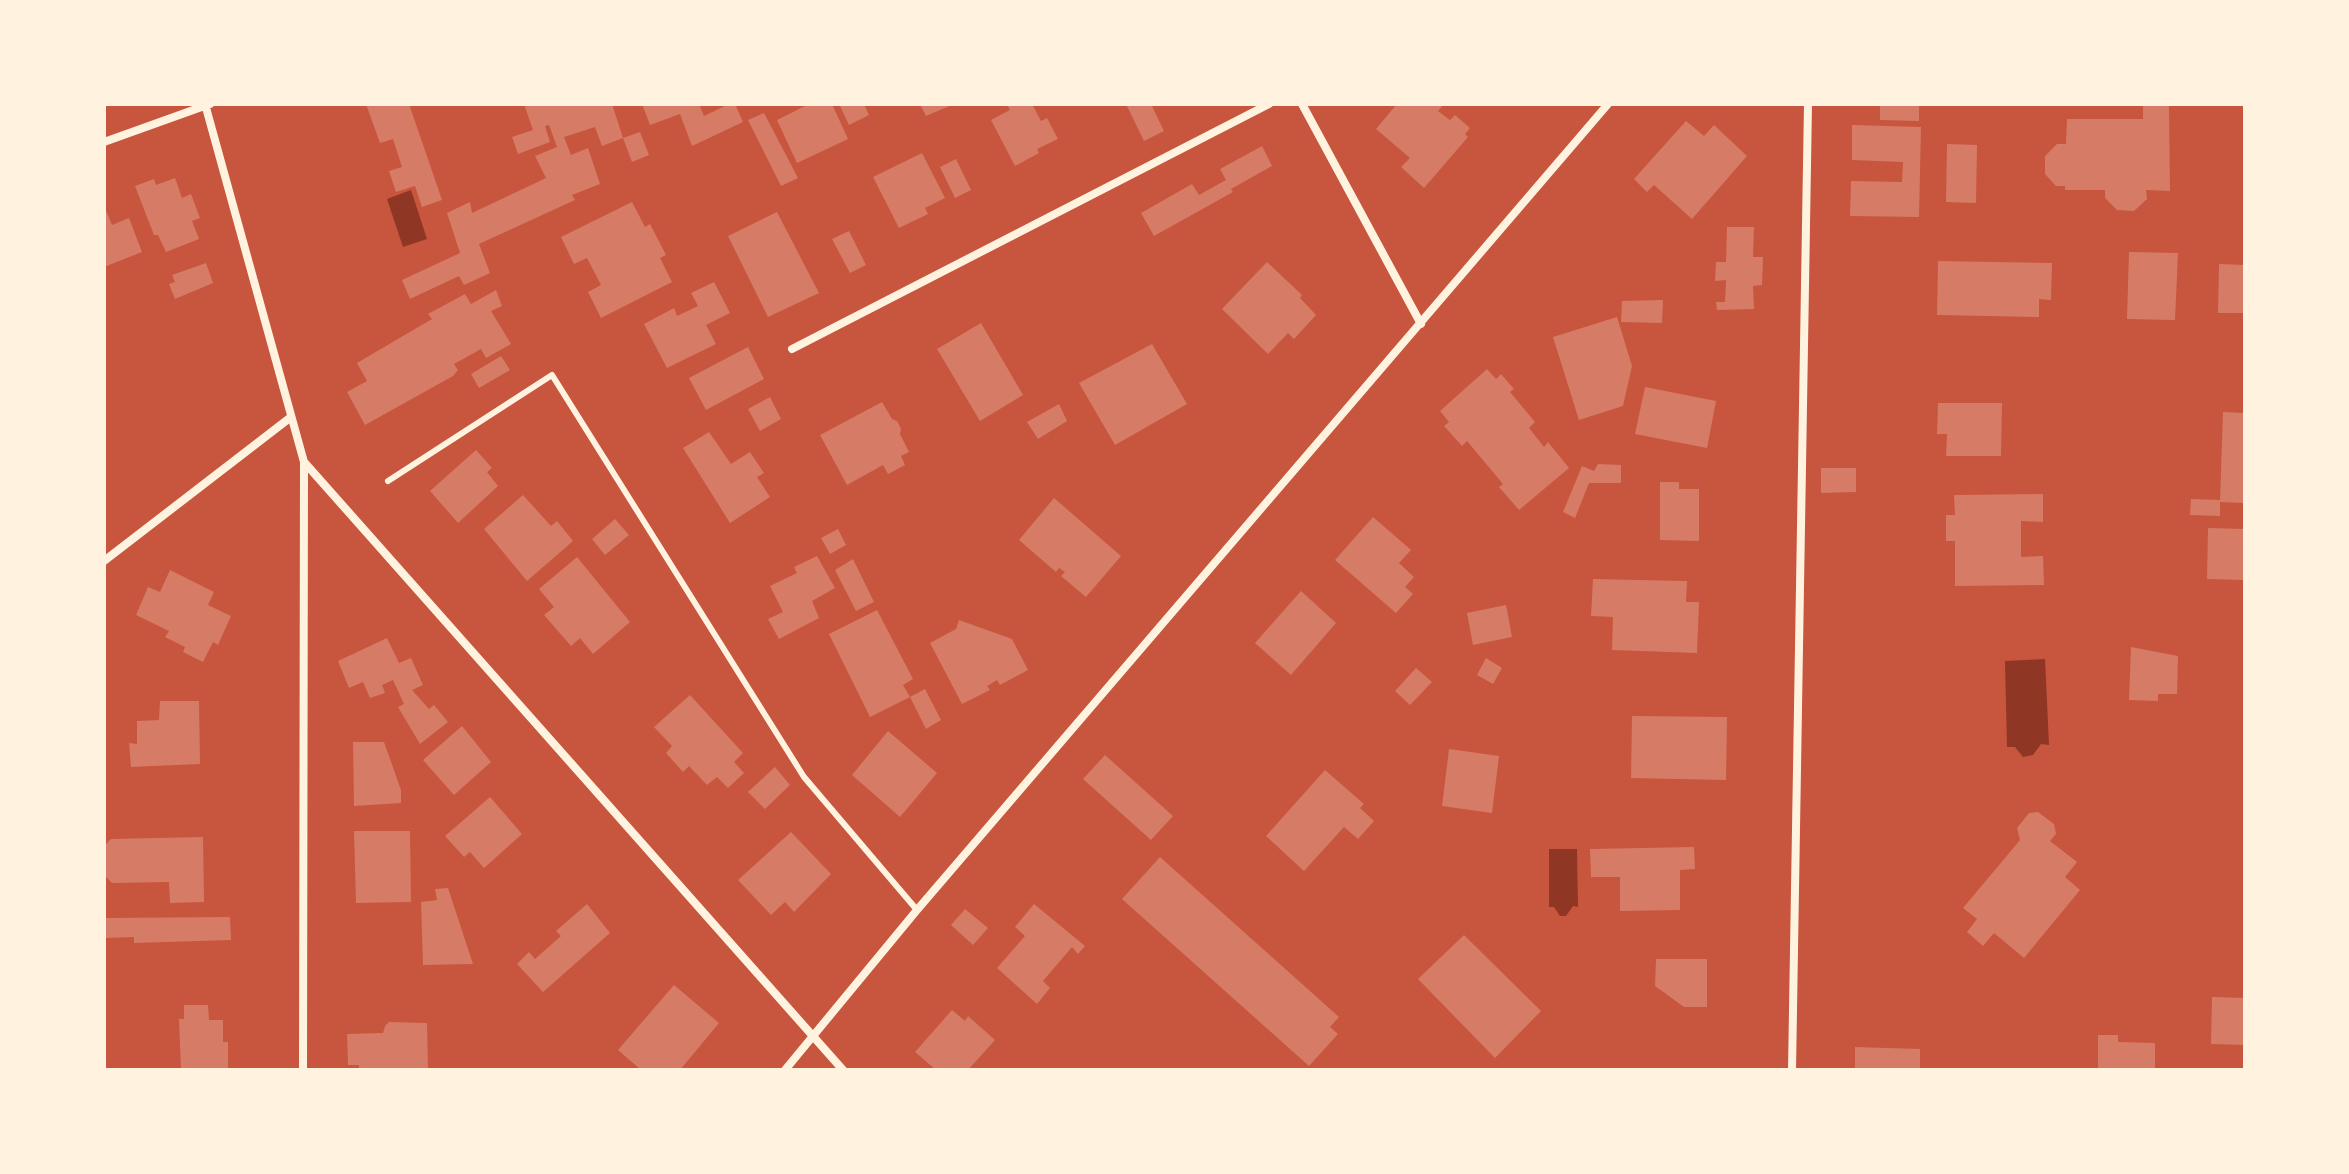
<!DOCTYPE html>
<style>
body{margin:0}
#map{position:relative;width:2349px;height:1174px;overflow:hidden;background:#c8553d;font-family:"Playfair Display",serif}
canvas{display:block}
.frame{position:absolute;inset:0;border:106px solid #fff3e0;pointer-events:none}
</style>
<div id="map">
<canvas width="2349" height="1174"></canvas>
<div class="frame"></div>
</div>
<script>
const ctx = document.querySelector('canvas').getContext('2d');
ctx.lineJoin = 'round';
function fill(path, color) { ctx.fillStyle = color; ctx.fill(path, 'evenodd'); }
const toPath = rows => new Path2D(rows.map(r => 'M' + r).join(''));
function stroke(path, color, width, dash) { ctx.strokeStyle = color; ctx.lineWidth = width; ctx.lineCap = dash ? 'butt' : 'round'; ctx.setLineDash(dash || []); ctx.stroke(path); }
fill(toPath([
 [411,190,427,239,403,247,387,199],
 [2045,659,2049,745,2041,744,2033,755,2023,757,2015,747,2007,747,2005,661],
 [1549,849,1577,849,1578,907,1573,906,1566,916,1560,916,1554,907,1549,907]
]), '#8f3625');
fill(toPath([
 [366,104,409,104,442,200,422,207,415,186,396,192,389,171,402,167,393,139,380,143],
 [524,104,612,104,623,138,640,132,649,155,632,162,623,138,602,146,595,127,564,137,571,155,588,148,600,184,572,195,575,200,479,244,490,273,464,285,459,276,410,299,402,280,460,253,447,213,470,202,472,213,546,178,535,156,557,147,549,125,545,126,550,142,518,154,512,137,533,130],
 [642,104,699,104,704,116,729,104,735,104,743,122,692,146,680,114,650,125],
 [809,104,832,104,848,139,797,163,777,120],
 [839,104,864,104,869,115,849,125],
 [920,104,954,104,926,116],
 [1007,104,1032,104,1041,121,1047,118,1058,139,1037,149,1039,153,1015,166,991,120,1010,110],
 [1126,104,1151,104,1164,131,1144,141],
 [1397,104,1444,104,1438,111,1450,120,1455,115,1470,128,1465,134,1468,137,1424,188,1401,167,1410,158,1376,129],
 [1880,104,1919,105,1919,121,1880,120],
 [2143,106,2169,106,2170,191,2146,190,2147,199,2134,211,2117,210,2105,198,2105,190,2065,190,2065,186,2056,186,2045,174,2045,156,2057,144,2066,144,2067,119,2143,119],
 [764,113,798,178,781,186,748,120],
 [1686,121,1704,136,1714,125,1747,156,1692,219,1654,185,1647,192,1634,179],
 [1852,125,1921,127,1919,217,1850,216,1851,181,1902,182,1903,162,1852,160],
 [1947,144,1977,145,1976,203,1946,202],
 [1262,146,1272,166,1231,189,1233,192,1154,236,1141,213,1192,184,1199,195,1226,180,1220,169],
 [922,153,945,198,925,208,928,214,899,228,873,177],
 [956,159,971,190,955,198,940,167],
 [175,178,182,198,191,194,200,218,192,221,199,239,166,252,158,235,154,235,135,186,154,179,156,185],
 [632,202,645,227,650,224,666,255,660,258,672,282,601,318,588,292,601,285,587,258,574,264,561,237],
 [104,206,112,225,129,218,142,252,104,267],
 [777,212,819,293,768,317,728,236],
 [1727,227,1754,227,1753,257,1763,257,1762,285,1753,286,1754,309,1717,310,1716,302,1725,302,1726,280,1715,281,1716,262,1726,262],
 [849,231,866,265,850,273,832,239],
 [2129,252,2178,253,2175,320,2127,319],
 [1938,261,2052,263,2051,300,2039,299,2039,317,1937,315],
 [1267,262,1302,295,1300,298,1316,315,1294,339,1288,333,1268,354,1222,309],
 [206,263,213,283,175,299,169,284,175,282,172,275],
 [2219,264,2245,265,2245,313,2218,313],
 [714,282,730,313,706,325,716,344,667,368,644,324,674,308,677,316,698,306,691,293],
 [496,290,502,306,491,311,511,344,486,358,481,349,454,364,458,370,453,376,365,425,347,392,367,381,357,363,432,319,428,314,465,294,471,304],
 [1663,300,1662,323,1621,322,1622,301],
 [1617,317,1632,366,1623,406,1579,420,1553,337],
 [981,323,1023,395,980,421,937,349],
 [1152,344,1187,404,1115,445,1079,383],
 [748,347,764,379,706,410,689,378],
 [501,356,510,370,479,388,471,374],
 [1487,369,1496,379,1501,374,1514,389,1510,392,1535,422,1529,428,1544,447,1548,442,1569,468,1519,510,1499,487,1503,484,1467,441,1462,446,1444,426,1449,422,1440,411],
 [1645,387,1716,401,1707,448,1635,434],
 [770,397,781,419,760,431,748,409],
 [882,402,892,419,897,421,901,429,900,434,909,452,901,456,905,465,888,474,883,465,847,485,820,435],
 [1938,403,2002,403,2001,456,1946,456,1947,434,1937,434],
 [1059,404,1067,421,1038,439,1027,422],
 [2223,412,2245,413,2245,503,2220,502],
 [709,432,731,464,750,452,764,473,757,477,770,497,730,523,683,448],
 [476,450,492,468,487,472,498,486,458,523,430,491],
 [1598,464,1621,465,1621,483,1589,483,1575,518,1563,512,1582,466,1594,471],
 [1821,468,1856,468,1856,492,1821,493],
 [1660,482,1679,482,1679,489,1699,489,1699,541,1660,540],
 [2043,494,2043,522,2021,521,2021,557,2043,556,2044,585,1955,586,1955,541,1946,541,1946,515,1955,515,1954,495],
 [523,495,551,526,557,521,573,541,527,581,484,529],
 [1054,498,1121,556,1086,597,1061,576,1065,572,1059,568,1056,572,1019,540],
 [2191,499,2220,500,2220,516,2190,515],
 [1373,517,1411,550,1399,563,1414,577,1405,587,1413,594,1396,613,1335,560],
 [615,519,629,535,605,555,592,539],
 [2208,528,2245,529,2245,580,2207,579],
 [838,529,846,545,830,554,821,538],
 [817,556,835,588,812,601,819,618,779,639,768,619,783,612,770,586,797,573,794,567],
 [577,557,630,622,593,654,580,638,571,646,544,615,554,607,539,589],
 [853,559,874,602,856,611,835,570],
 [170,570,214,592,208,605,231,616,218,645,213,642,203,662,183,652,185,647,165,637,169,631,136,615,148,587,160,592],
 [1593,579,1687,581,1686,602,1699,602,1697,653,1612,650,1613,617,1591,616],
 [1301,591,1336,623,1291,675,1255,643],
 [1506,605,1512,637,1473,645,1467,613],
 [877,610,913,679,903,685,910,697,870,717,829,634],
 [959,620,1012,639,1028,670,1000,685,997,680,987,686,990,690,962,704,930,643,956,629],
 [387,638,399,663,411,658,423,685,412,690,429,709,434,705,448,722,420,744,398,707,404,704,393,680,382,685,385,693,370,698,363,682,349,688,338,661],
 [2131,647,2178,656,2177,694,2158,694,2158,701,2129,700],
 [1486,658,1502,668,1493,684,1477,675],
 [1416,668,1432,682,1410,705,1395,691],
 [925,689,941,720,926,729,910,697],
 [690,695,743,753,734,762,744,773,728,788,717,777,707,785,689,766,683,772,666,753,672,746,654,727],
 [160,701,199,701,200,764,131,767,129,743,137,744,137,721,159,720],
 [1632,716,1727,717,1726,780,1631,778],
 [462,726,491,762,454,795,423,760],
 [888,731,937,773,900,817,852,775],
 [353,742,384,742,401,790,401,803,354,806],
 [1449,749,1499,756,1492,813,1442,806],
 [1105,755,1173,816,1151,840,1083,779],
 [775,767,790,785,765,809,748,792],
 [1325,770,1364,804,1360,808,1374,821,1358,839,1344,827,1304,871,1266,836],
 [490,797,522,834,484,868,470,852,464,857,445,836],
 [2038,812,2054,824,2056,834,2050,841,2077,862,2065,877,2080,890,2024,958,1994,933,1983,946,1967,932,1977,919,1963,908,2020,840,2017,828,2029,813],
 [354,831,410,831,411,902,356,903],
 [791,832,831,874,794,912,785,902,771,915,738,880],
 [203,837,204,902,170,903,169,882,112,883,104,875,104,846,111,839],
 [1694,847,1695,869,1680,870,1680,910,1620,911,1620,877,1591,877,1590,849],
 [1160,857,1339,1017,1330,1027,1338,1034,1309,1066,1122,899],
 [448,888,473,964,423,965,421,902,437,900,435,889],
 [587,904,610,933,543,992,517,964,529,952,535,959,561,936,556,931],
 [1034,904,1085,946,1078,954,1072,947,1043,981,1050,988,1037,1004,997,968,1025,936,1015,927],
 [965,909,988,928,973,945,951,925],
 [230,917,231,940,134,943,134,937,104,938,104,918],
 [1464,935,1541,1011,1495,1058,1418,979],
 [1656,959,1707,959,1707,1007,1684,1007,1655,986],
 [674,985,719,1023,680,1070,641,1070,618,1050],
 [2212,997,2245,998,2245,1045,2211,1044],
 [184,1005,208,1005,209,1020,223,1020,223,1042,228,1042,228,1069,181,1070,179,1019,184,1019],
 [952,1010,965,1021,968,1016,995,1040,968,1070,936,1070,915,1052],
 [389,1022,427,1023,428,1070,359,1070,359,1065,348,1065,347,1034,383,1033,385,1026],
 [2098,1035,2118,1035,2118,1042,2155,1043,2155,1070,2098,1070],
 [1855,1047,1920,1049,1920,1070,1855,1070]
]), '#d67c66');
stroke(toPath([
 [388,481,552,375,804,777,917,910]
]), '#fff3e0', 6);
stroke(toPath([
 [205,104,304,462,303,1070],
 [1302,104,1421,324],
 [104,142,210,104],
 [792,349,1269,104],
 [305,463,843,1070],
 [104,561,291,417],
 [785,1070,917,910,1608,104],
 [1792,1070,1808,104]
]), '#fff3e0', 8);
</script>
